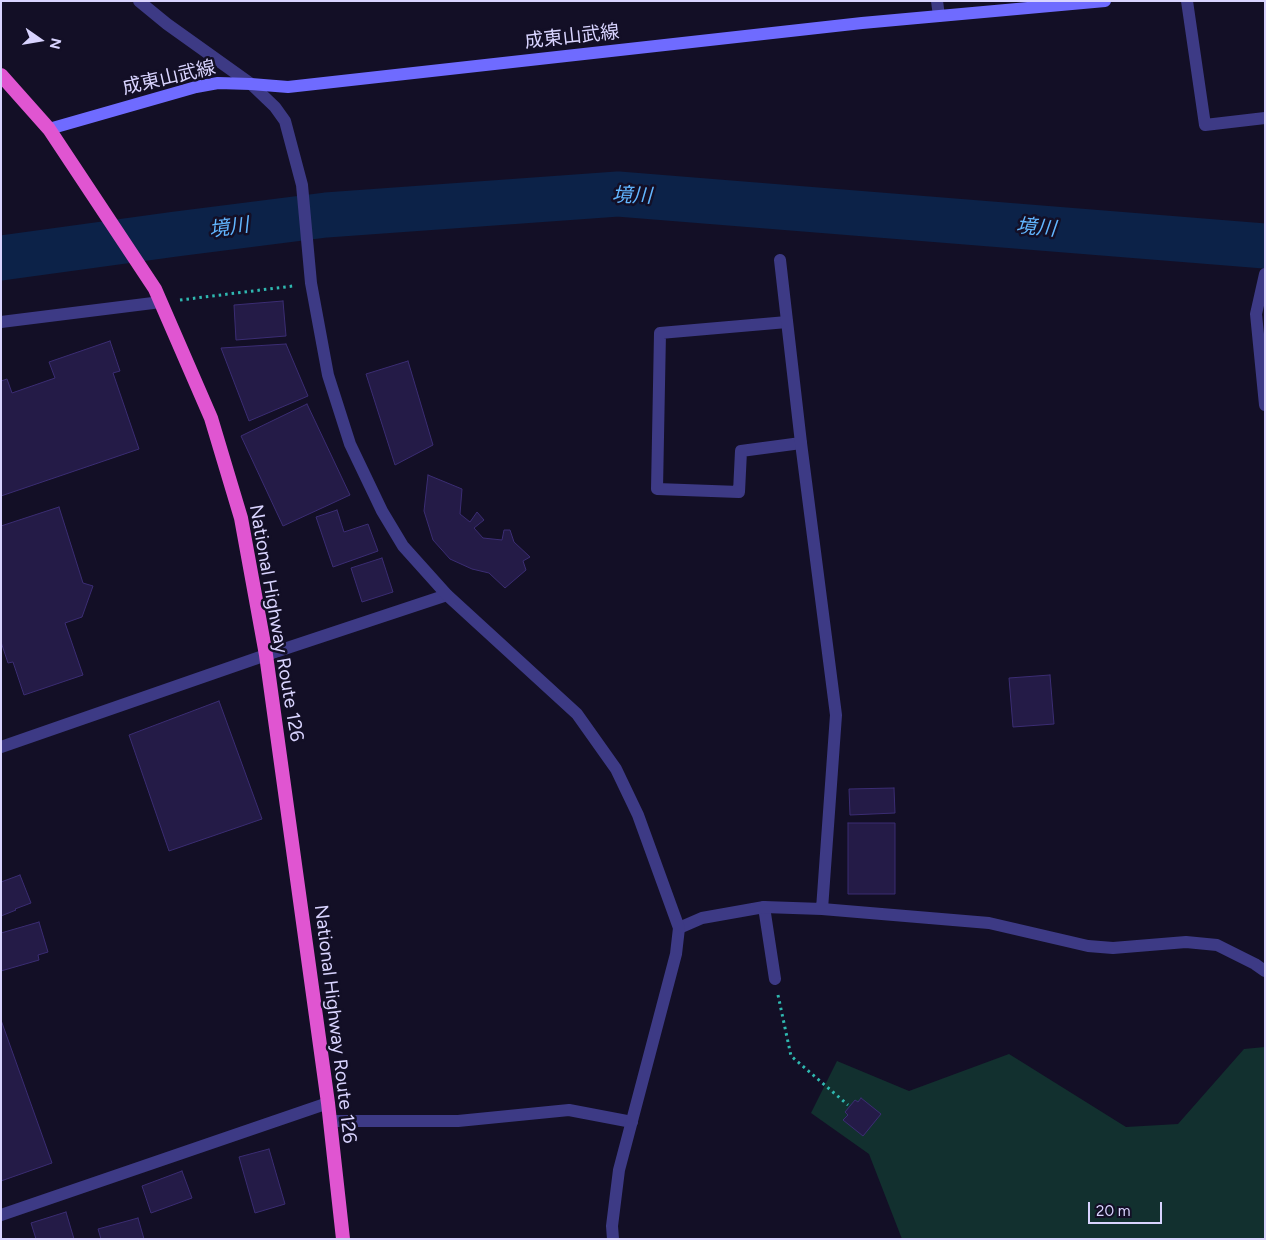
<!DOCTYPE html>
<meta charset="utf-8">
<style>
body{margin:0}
#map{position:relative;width:1266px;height:1240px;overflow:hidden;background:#130f26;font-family:Figtree,sans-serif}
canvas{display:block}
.frame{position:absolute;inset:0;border:2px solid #d9d4ff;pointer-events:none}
.north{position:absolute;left:15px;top:15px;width:50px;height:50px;-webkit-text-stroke:4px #130f26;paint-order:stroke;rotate:103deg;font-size:14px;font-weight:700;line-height:20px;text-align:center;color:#d9d4ff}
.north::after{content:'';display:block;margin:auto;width:18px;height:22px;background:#d9d4ff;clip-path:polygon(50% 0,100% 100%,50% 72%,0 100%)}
.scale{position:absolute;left:1088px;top:1202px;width:74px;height:22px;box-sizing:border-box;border:2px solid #d9d4ff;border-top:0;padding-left:6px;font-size:15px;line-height:18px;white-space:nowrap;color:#d9d4ff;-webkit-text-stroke:4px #130f26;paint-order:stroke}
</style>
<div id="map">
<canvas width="1266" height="1240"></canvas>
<div class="frame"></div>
<div class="north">N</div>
<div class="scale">20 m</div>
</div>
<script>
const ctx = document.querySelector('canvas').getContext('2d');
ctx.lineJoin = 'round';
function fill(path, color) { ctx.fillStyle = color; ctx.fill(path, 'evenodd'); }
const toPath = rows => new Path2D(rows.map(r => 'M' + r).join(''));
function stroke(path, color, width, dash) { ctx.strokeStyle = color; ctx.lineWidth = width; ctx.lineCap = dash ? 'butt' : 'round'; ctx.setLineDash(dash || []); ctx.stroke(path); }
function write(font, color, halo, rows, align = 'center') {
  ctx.font = font + ' Figtree,"Noto Sans JP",sans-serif'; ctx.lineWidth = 5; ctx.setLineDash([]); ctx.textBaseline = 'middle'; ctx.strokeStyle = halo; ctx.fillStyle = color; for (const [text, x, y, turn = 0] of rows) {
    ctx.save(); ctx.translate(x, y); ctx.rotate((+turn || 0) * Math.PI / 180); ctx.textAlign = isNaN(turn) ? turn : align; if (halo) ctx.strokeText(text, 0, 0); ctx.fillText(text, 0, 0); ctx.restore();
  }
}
fill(toPath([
 [1265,1047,1265,1239,902,1239,869,1154,811,1113,837,1061,909,1091,1009,1054,1126,1127,1178,1124,1244,1049]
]), '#12302f');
stroke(toPath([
 [1,258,176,234,326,215,618,194,1265,246]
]), '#0c2248', 45);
const building = toPath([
 [283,301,286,336,236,340,234,305,283,301],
 [110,341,120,371,113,373,139,449,1,496,1,381,7,379,12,393,55,378,49,362,110,341],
 [286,344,308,396,249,421,221,348,286,344],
 [408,361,433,445,395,465,366,374,408,361],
 [307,404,350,495,283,526,241,436,307,404],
 [428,475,462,489,460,514,470,522,477,512,484,520,474,528,483,538,502,540,504,530,510,530,514,542,530,557,523,561,526,570,505,588,489,573,472,569,450,559,433,540,424,511,428,475],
 [59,507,83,583,93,586,82,617,65,623,83,675,24,695,13,662,8,663,1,642,1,526,59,507],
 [337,510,344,532,368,524,378,551,333,567,316,517,337,510],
 [382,558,393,592,362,602,351,568,382,558],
 [1050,675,1054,724,1013,727,1009,678,1050,675],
 [219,701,262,819,169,851,129,735,219,701],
 [894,788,895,813,850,815,849,789,894,788],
 [848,823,895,823,895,894,848,894,848,823],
 [20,875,31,903,15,909,16,910,1,916,1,882,20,875],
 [39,922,48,952,38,955,39,960,1,971,1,933,39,922],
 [1,1020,52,1163,1,1181,1,1020],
 [861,1098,881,1114,863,1136,843,1120,848,1115,845,1112,855,1100,858,1102,861,1098],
 [269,1149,285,1204,255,1213,239,1157,269,1149],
 [182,1171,192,1198,151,1213,142,1186,182,1171],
 [66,1212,74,1239,36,1239,31,1223,66,1212],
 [138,1218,144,1239,101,1239,98,1229,138,1218]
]);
fill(building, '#241b47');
stroke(building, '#3b2d73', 1);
stroke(toPath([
 [180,300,293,286],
 [778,995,791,1056,848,1105]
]), '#2fb8b0', 3, [2.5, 4]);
stroke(toPath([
 [937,1,939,16],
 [1187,1,1205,125,1265,118],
 [787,322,660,333,657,489,739,492,741,451,801,443],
 [764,907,775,979]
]), '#3d3a85', 12);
stroke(toPath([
 [780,260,801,443,836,715,822,909],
 [1265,274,1256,314,1265,405],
 [1,322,161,302],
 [266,655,447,595],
 [679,928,702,918,764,907,822,909,989,923,1088,946,1113,948,1186,942,1217,945,1255,964,1265,971],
 [329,1121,458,1121,569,1110,632,1122],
 [1,1215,328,1103]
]), '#3d3a85', 12);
stroke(toPath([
 [139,1,167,24,251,84,275,107,285,121,302,185,311,283,328,375,350,444,382,511,403,546,447,595,577,714,616,769,638,815,679,928,676,954,619,1170,612,1226,613,1239],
 [1,747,266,655]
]), '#3d3a85', 12);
stroke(toPath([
 [49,129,196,87,218,83,251,84,288,87,862,23,1105,1]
]), '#6f6bff', 12);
stroke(toPath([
 [1,75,49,129,155,289,211,418,241,518,266,655,328,1103,343,1239]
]), '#e055d1', 14);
write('19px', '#d9d4ff', '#130f26', [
 ["成東山武線",572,37,-6],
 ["成東山武線",169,78,-13],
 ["National Highway Route 126",276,623,80],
 ["National Highway Route 126",335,1024,83]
]);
write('italic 20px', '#62b6ff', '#130f26', [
 ["境川",632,196,2],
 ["境川",229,228,-8],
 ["境川",1036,228,5]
]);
</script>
